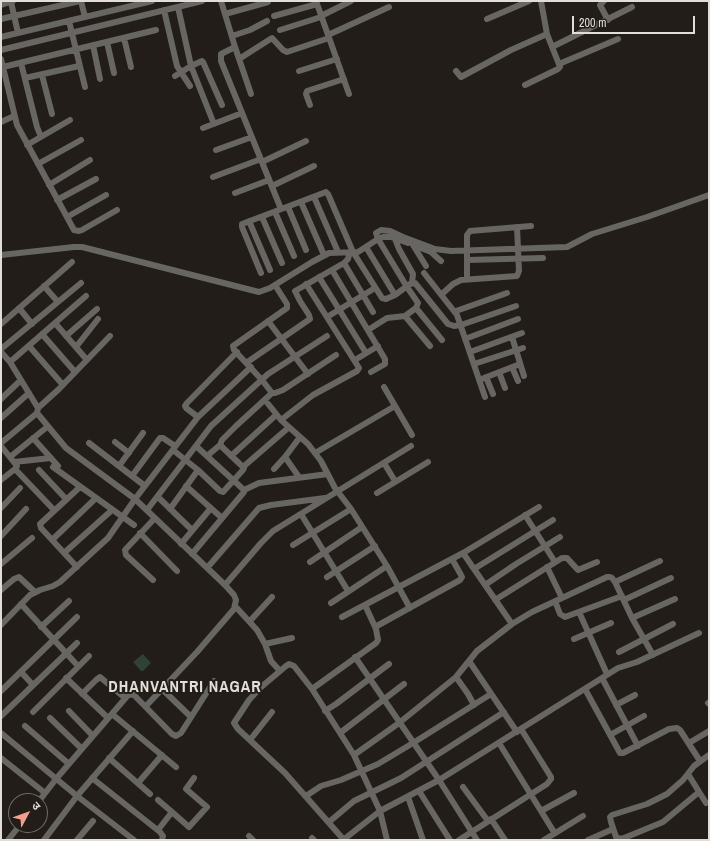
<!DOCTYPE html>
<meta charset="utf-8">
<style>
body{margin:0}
#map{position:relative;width:710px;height:841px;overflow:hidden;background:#221d18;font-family:"Archivo Narrow","Noto Sans Devanagari",sans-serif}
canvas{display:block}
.frame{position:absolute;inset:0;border:2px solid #e1ddd9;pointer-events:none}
.north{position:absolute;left:8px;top:793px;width:40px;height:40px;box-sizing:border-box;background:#221d18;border:1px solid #6e6a65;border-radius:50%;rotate:49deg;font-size:11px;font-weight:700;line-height:16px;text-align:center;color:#e1ddd9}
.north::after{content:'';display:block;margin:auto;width:14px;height:18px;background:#f49d8c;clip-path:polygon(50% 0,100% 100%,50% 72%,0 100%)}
.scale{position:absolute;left:572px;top:16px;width:123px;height:18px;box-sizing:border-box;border:2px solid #e1ddd9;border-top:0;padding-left:5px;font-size:12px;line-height:14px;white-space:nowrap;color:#e1ddd9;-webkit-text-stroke:3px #221d18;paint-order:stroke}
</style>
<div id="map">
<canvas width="710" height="841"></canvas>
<div class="frame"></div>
<div class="north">उ</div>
<div class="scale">200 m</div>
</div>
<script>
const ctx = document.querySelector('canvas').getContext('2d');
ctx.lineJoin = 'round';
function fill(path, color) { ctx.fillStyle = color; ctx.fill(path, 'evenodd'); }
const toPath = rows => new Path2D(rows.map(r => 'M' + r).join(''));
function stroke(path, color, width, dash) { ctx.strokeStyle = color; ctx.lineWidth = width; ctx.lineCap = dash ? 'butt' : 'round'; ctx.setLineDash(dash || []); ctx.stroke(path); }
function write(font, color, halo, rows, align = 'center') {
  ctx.font = font + ' "Archivo Narrow",sans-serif'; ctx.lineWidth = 4; ctx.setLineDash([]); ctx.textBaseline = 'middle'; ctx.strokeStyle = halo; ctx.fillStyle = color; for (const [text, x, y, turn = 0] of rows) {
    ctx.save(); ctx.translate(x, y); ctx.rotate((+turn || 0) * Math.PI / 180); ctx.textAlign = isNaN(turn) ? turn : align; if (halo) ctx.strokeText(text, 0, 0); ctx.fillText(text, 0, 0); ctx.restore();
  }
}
fill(toPath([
 [143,654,151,663,143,671,141,671,133,662]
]), '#2f4234');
stroke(toPath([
 [81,1,85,17],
 [221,1,235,47,251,94],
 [316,1,349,94],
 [604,1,600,5,608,20],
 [11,2,18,33],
 [1,5,13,1],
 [178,7,191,66,214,124],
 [164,10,177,66,190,86],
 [225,14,268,2],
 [274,16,317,4],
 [321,16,351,1],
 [1,19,80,1],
 [487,19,529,1],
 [69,21,85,87],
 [280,30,321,17],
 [328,35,389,7],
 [232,36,250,30,267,21],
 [1,37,152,1],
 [124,38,131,67],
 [107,42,114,73],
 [93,45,100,79],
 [235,47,221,54,221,61,281,209],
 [552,47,632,7],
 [1,50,202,1],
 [1,59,17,125,74,230,79,231,82,230,117,210],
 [239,59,272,38,283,50,287,52,329,38],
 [21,63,37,127,41,137],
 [559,64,618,39],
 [3,67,156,30],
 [299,71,337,59],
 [456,71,461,77,511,50,547,34],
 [42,75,52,114],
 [175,76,191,66,202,61,203,62,222,105],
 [25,78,79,66],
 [525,85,558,69,560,67,547,34,541,1],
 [310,105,306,94,307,91,344,79],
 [1,122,14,116],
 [203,128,242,113],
 [27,145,70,120],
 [216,150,252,137],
 [262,162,306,141],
 [38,164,81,140],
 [213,177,261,159],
 [49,185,90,160],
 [272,186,314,166],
 [235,193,269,180],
 [314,197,338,252],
 [57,200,96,179],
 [301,202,324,255],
 [288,207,306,250],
 [275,212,294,256],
 [67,217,106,195],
 [262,217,282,263],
 [249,221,270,270],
 [395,239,399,249,413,274,412,283],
 [413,245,426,266],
 [416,246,431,252,441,261],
 [366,247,395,295],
 [1,255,74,247,82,247,259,292,270,288,312,262,329,253,358,252,378,239,383,237,391,237,408,243],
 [467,260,543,258],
 [344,263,373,312],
 [332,270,385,359,385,364,371,372],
 [261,273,242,227,242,224,326,192,328,194,353,252,382,298,386,299,395,295,410,284,415,283,448,324,454,326,461,325,516,306],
 [424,273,457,315,485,397],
 [319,277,366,353],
 [467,279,467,235,470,231,531,226],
 [44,286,58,302],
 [442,294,453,284,461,280,517,276,519,271,517,227],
 [19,308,32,324],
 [416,308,442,340],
 [456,311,507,293],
 [405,316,430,346],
 [327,317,375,288],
 [268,321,308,374],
 [55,323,87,360],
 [1,324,72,262],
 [368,330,387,318,405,316,416,308,418,303,407,287,378,239,376,233,381,230,390,231,403,237,435,249,451,251,567,247,592,234,647,217,709,195],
 [42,334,75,372],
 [66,336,97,309],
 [512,337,524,376],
 [465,339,518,319],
 [29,346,63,385],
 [76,347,98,319],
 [1,349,81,283],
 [1,352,10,362,38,408,37,413,1,443],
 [470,352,522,333],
 [355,360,378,346],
 [10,362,86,296],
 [246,363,310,319,309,315,300,301,295,291,344,263,348,259,350,252],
 [474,364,523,348],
 [512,367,518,381],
 [499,372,505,388],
 [486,377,493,394],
 [479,380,520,364],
 [384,387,412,435],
 [272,393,275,393,283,390,336,355],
 [1,399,21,380],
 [265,400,281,420,308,444,321,461,335,488,351,509,387,566,410,608],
 [38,408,59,389,110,336],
 [37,413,66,448,135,499,225,585,234,595,236,600,234,609,197,652,146,706],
 [198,417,186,408,185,406,187,403,237,352],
 [1,418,29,393],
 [281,420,313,395,357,371,359,368,306,284],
 [33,438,58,466],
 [115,442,129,453],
 [89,443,145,486],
 [220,445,222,440,236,426,272,393,262,380,234,350,233,346,287,308,287,304,275,285],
 [1,446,17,466,15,469,1,480],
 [173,450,198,470,220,491,223,492,243,470,244,468,220,445,207,456],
 [315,453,395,406],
 [231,456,276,415],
 [10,457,47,427],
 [285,457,299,477],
 [14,462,51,458],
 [384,463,395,481],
 [119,466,143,433],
 [53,467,134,525],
 [243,467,288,428],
 [15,469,54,510],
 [274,469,285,457,300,437],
 [39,470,66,499],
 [132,476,160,438,163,438,175,446],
 [186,486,222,518],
 [244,490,259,483,328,474],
 [377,493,428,462],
 [158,497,192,530],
 [1,508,20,488],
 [170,509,198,470],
 [147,510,211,426,268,374,327,336],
 [301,514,348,591],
 [525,515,555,562],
 [140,533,177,571],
 [1,536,26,509],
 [52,540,96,498],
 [181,544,211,508],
 [293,545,351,509],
 [64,553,112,510],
 [463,553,512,624],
 [192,554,244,492,244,490,196,446],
 [310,562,362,527],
 [1,564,32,538],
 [77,567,41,528,40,524,80,487],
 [547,567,562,598],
 [207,568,259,508,271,505,325,498],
 [474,569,553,520],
 [327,577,375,546],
 [153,580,126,555,125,550,155,518],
 [615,582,660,561],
 [225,585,261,543,273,531,411,446],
 [485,585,516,564,560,537],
 [1,590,14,579,19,577,35,592],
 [495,600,562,558,567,558,578,570,597,562],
 [624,600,671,578],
 [555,601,560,614,565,617,622,596],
 [331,603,387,566],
 [21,604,78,666],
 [235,606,257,630,265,644,271,661,280,671],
 [579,612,607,674],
 [342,617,463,553,539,507],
 [632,618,675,599],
 [250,621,272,597],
 [1,625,30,595,40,590,53,586,60,582,108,538,135,499,198,417,251,367],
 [41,627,69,601],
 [375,627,460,580,462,577,461,575,452,559],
 [574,639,611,623],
 [265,644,292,638],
 [619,652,673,624],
 [355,657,439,780,477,840],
 [469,661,517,732],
 [21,672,33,685],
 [456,677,468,694,474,705],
 [66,678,108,718],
 [602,678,638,746],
 [162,689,191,717],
 [312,689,376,643,378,640,376,629,365,605],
 [585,689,620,753,623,753,669,729,677,728,680,730,700,761],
 [1,691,77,617],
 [82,694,96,680,100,677,125,698],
 [708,703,709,704],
 [616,705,635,695],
 [69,711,93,736],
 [325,711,336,704,389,664],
 [33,712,89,656],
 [112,714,176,767],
 [1,716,77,643],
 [50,718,82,749],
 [25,726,69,764],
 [1,733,77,796,134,840],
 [340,733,404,684],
 [610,735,644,716],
 [250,740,272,712],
 [499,743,554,832],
 [689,743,709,731],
 [354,755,399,723,456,677,477,651,512,624,532,612,607,577,610,577,612,578,615,582,632,618,653,655],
 [1,758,45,793],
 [109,758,150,794],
 [688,774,706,803],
 [92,778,160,832,163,836,162,840],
 [138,783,162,755],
 [463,787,488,821],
 [419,791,450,840],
 [699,792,663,822,624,838,620,839,616,837,611,822,610,817,612,815,647,804,667,794,683,780,694,766,709,755],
 [306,796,321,786,341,780,378,764,413,743,491,694],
 [408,797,423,840],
 [158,800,172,812],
 [39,801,56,779,129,694,134,695,172,734,176,736,181,733,214,681],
 [541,811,574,793],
 [491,819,505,840],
 [329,822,354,801,401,778,504,712],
 [158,830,172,812,189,827,207,807,186,789,194,778],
 [249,836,253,840],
 [312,838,314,840],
 [8,840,20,825],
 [44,840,77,796,133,731],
 [77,840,93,821],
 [343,840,380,811,439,780,618,668,637,662,699,633],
 [344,840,285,773,238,729,234,723,249,700,260,688,286,666,289,664,294,666,312,689,354,755,380,811,387,840],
 [459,840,547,784,551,779,551,777,521,729],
 [544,840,583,816],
 [588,840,613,829]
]), '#686663', 6);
ctx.letterSpacing = '1px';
write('bold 16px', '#e5ded7', '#221d18', [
 ["DHANVANTRI NAGAR",185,688]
]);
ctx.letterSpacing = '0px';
</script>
